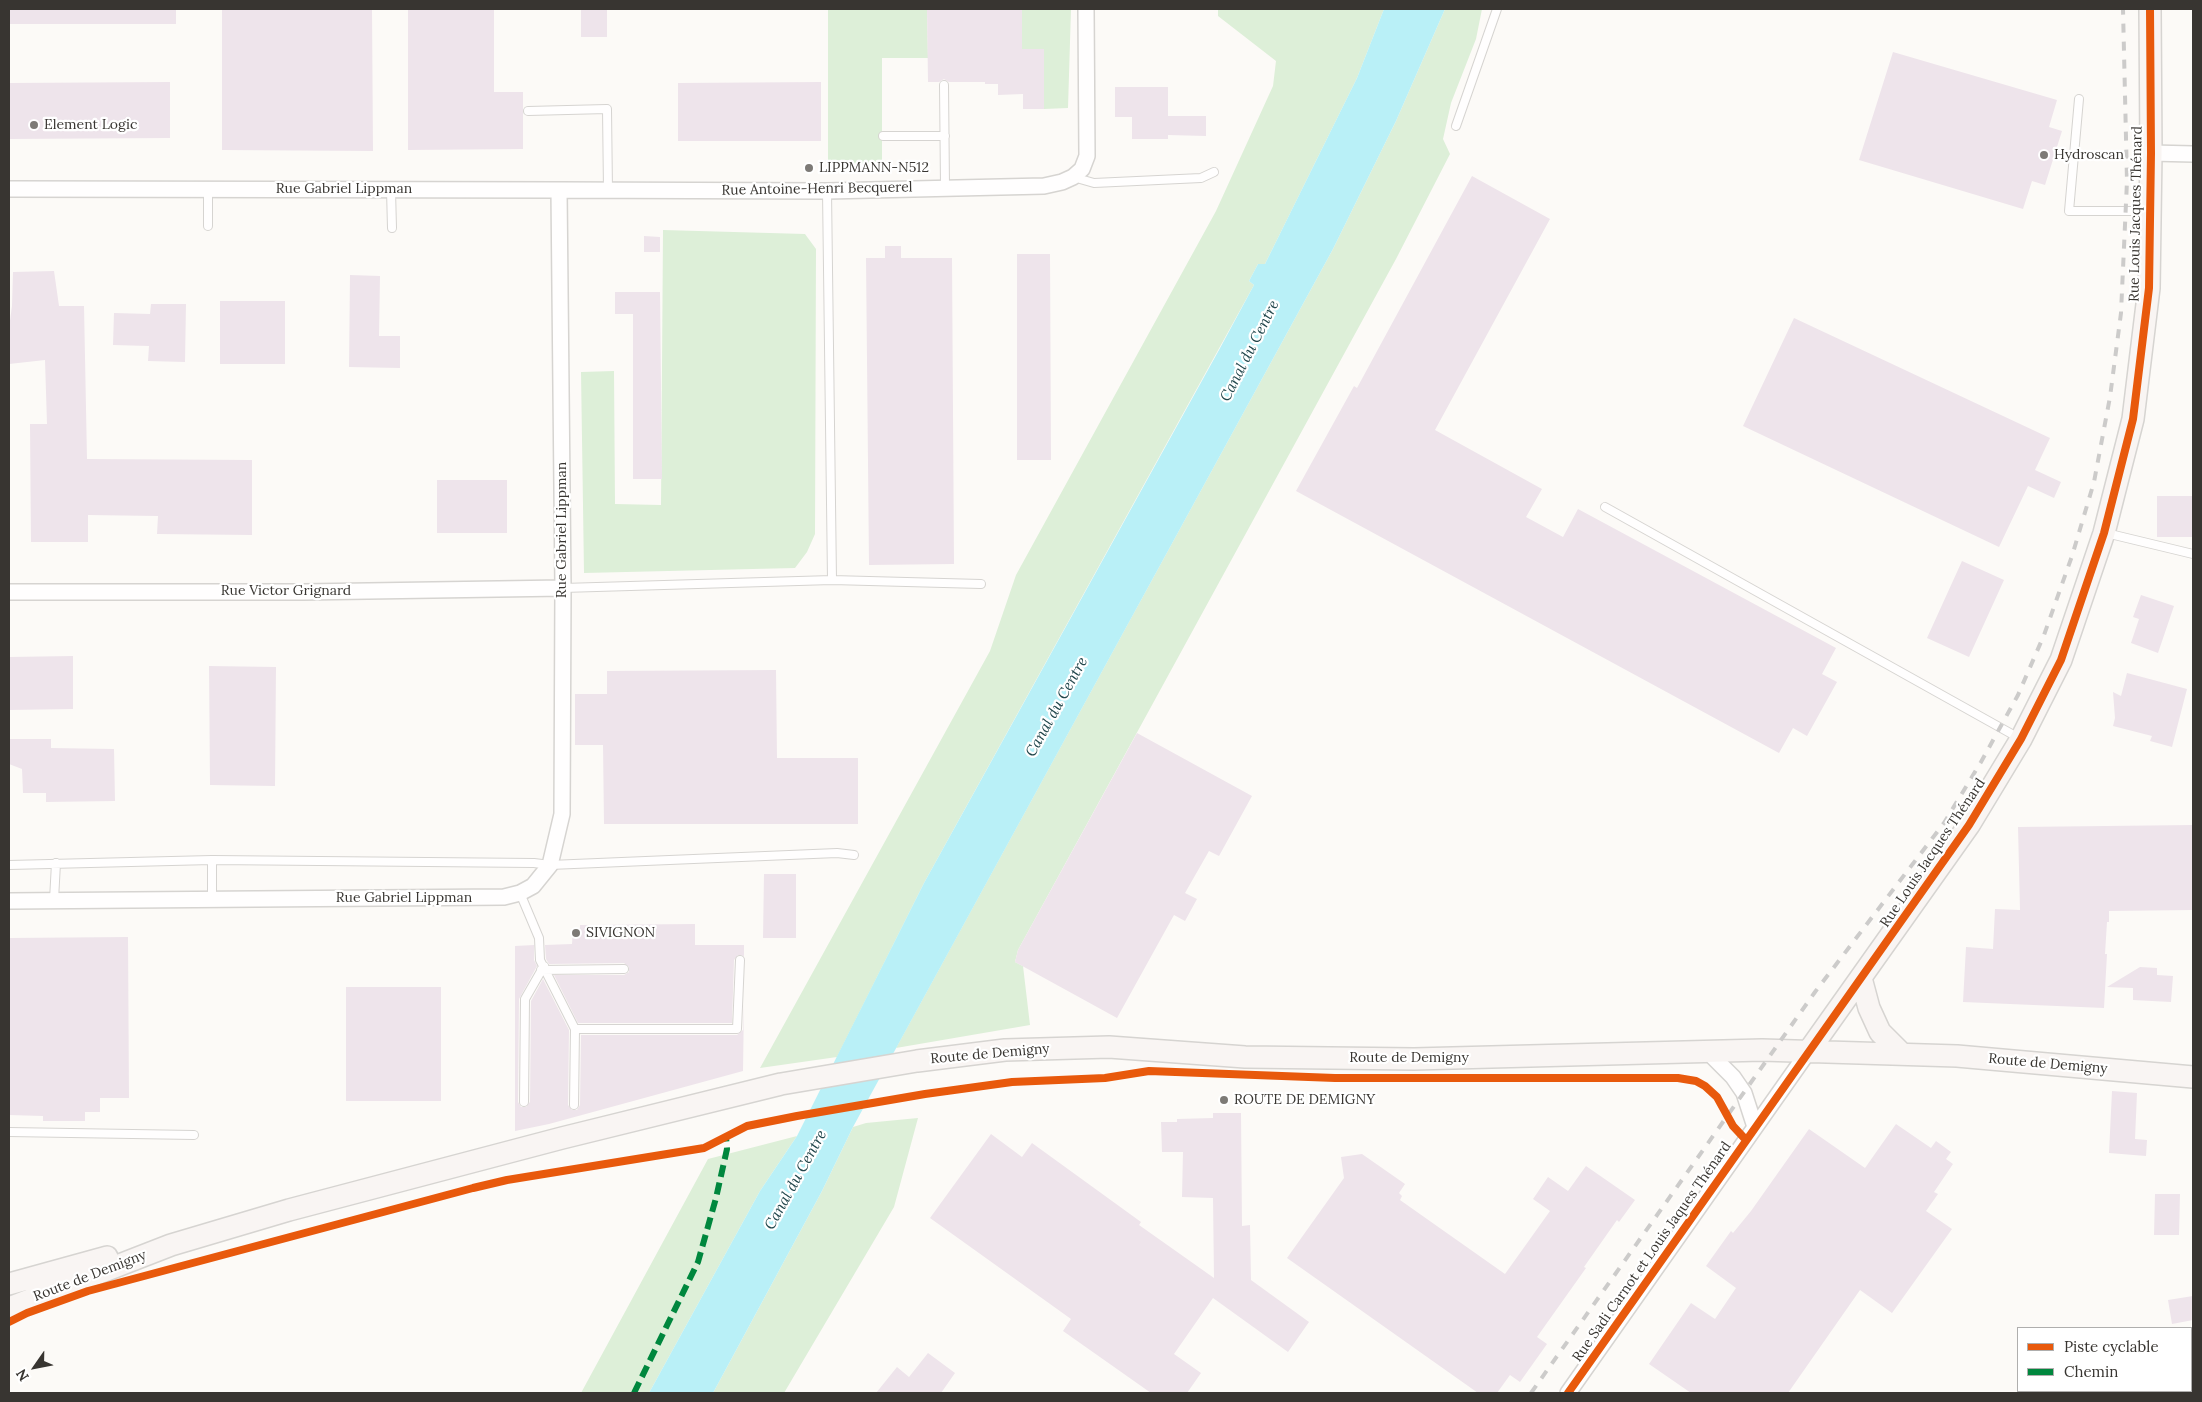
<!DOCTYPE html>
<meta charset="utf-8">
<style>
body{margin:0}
#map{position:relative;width:2202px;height:1402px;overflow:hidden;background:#fcfaf7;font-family:Lora,serif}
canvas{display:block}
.frame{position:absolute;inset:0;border:10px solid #383531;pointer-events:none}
.legend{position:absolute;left:2017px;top:1327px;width:175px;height:65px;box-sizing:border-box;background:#fff;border:1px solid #afaead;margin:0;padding:6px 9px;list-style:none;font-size:15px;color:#383531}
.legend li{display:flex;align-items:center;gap:10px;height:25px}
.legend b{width:25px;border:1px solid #afaead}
.north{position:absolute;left:10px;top:1342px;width:50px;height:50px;-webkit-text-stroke:4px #fff;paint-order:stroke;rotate:237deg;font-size:14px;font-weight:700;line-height:20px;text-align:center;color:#383531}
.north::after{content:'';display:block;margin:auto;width:18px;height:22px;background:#383531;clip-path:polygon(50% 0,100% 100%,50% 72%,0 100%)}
</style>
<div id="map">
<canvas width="2202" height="1402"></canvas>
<div class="frame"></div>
<ul class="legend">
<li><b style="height:6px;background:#e8590c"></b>Piste cyclable</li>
<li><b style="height:6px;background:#00873e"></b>Chemin</li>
</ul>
<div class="north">N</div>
</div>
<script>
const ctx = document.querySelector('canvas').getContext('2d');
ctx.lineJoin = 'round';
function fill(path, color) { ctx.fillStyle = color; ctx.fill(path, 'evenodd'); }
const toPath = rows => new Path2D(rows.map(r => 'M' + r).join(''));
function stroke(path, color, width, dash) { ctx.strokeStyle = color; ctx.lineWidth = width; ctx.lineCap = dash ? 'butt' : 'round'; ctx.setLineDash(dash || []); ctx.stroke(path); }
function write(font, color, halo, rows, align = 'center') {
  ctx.font = font + ' Lora,serif'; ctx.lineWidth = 4.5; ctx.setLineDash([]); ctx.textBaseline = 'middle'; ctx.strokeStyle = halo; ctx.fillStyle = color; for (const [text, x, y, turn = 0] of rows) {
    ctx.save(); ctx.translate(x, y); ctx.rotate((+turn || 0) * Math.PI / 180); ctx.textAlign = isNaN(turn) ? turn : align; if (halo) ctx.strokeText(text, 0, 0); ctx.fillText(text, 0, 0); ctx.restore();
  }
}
fill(toPath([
 [828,9,927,9,928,58,882,58,882,163,828,164],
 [1022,9,1071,9,1068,108,1044,109,1044,49,1022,49],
 [1218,9,1384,9,1357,78,1265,264,1258,264,1249,281,1254,285,924,883,837,1057,760,1068,990,651,1016,575,1216,211,1273,86,1276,61,1218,16],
 [1445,9,1482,9,1476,39,1451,103,1443,139,1450,154,1396,259,1018,950,1015,962,1023,966,1030,1025,896,1048,1333,249,1396,121],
 [663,230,805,234,816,249,815,534,807,552,795,568,584,573,581,372,614,371,615,504,661,505],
 [918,1118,894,1207,784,1393,713,1393,822,1191,853,1127,866,1123],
 [797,1136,760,1191,649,1393,581,1393,708,1159]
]), '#ddefd8');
fill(toPath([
 [1384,9,1445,9,1396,121,1333,249,853,1127,822,1191,713,1393,649,1393,760,1191,797,1136,924,883,1219,350,1254,285,1249,281,1258,264,1265,264,1357,78]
]), '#b9f0f7');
fill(toPath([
 [9,9,176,9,176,24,9,24],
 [222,9,372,9,373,151,222,150],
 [408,9,494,9,494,92,523,92,523,149,408,150],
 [581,9,607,9,607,37,581,37],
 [927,9,1022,9,1022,49,1044,49,1044,109,1023,109,1023,94,998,95,998,84,985,84,985,82,949,82,944,79,939,82,928,82],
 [1893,52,2057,100,2049,127,2062,131,2045,185,2032,181,2023,209,1859,160],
 [170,82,170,138,9,139,9,83],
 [821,82,821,141,678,141,678,83],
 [1115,87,1168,87,1168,116,1206,116,1206,136,1168,135,1168,139,1132,139,1132,117,1115,117],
 [1472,176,1550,219,1435,430,1542,489,1526,517,1563,537,1578,509,1836,648,1822,674,1837,682,1807,736,1793,728,1779,753,1296,491,1354,386,1357,388],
 [644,236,660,237,660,252,644,252],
 [885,246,901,246,901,258,952,258,954,564,869,565,866,258,885,258],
 [1017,254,1050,254,1051,460,1017,460],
 [54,271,59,306,84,306,87,459,252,460,252,535,157,534,158,516,88,515,88,542,31,542,30,424,47,424,45,360,9,364,9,328,12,306,13,272],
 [350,275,380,276,379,336,400,336,400,368,349,367],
 [615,292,660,292,662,479,633,479,633,314,615,314],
 [220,301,285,301,285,364,220,364],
 [151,304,186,304,185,362,148,361,149,346,113,345,114,313,150,314],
 [1794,318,2050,438,2035,470,2061,482,2054,498,2028,486,1999,547,1743,426],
 [437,480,507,480,507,533,437,533],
 [2157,496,2193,496,2193,537,2157,537],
 [1962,561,2004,580,1969,657,1927,638],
 [2141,595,2174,606,2158,653,2131,643,2139,619,2133,617],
 [73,656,73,709,9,710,9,657],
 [209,666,276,667,275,786,210,785],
 [776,670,777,758,858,758,858,824,604,824,603,745,575,745,575,694,607,694,607,671],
 [2127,673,2187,689,2172,747,2150,741,2152,736,2113,726,2115,718,2113,692,2121,696],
 [1137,733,1252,796,1219,856,1209,851,1185,893,1197,899,1185,921,1174,915,1117,1018,1015,962,1018,950],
 [9,739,51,739,51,748,114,749,115,801,46,802,46,793,23,793,22,769,9,764],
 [2193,825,2193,910,2109,911,2109,922,2107,922,2105,954,2107,954,2104,1008,1963,1002,1966,947,1993,949,1995,909,2020,910,2018,827],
 [764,874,796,874,796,938,763,938],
 [695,924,695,945,744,945,744,956,738,955,734,960,732,1023,578,1023,554,975,624,975,629,972,629,967,624,963,549,964,546,959,545,945,572,944,573,928,580,928,580,925],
 [128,937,129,1098,100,1098,100,1112,85,1112,85,1121,43,1121,43,1116,9,1115,9,938],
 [534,945,534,960,537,966,519,999,518,1102,521,1107,526,1107,530,1102,531,1001,543,979,569,1030,568,1105,572,1110,577,1110,580,1105,581,1035,737,1035,743,1030,744,1003,743,1071,549,1124,515,1131,515,946],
 [2140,967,2157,968,2157,975,2173,976,2171,1002,2133,1000,2133,988,2107,987],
 [346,987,441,987,441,1101,346,1101],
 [2112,1091,2137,1093,2135,1139,2147,1140,2146,1156,2109,1153],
 [1213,1113,1241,1113,1242,1226,1250,1225,1251,1280,1309,1322,1288,1352,1213,1298,1174,1354,1201,1373,1187,1393,1151,1393,1063,1331,1071,1319,930,1218,991,1134,1022,1157,1032,1143,1141,1222,1139,1225,1214,1278,1213,1198,1182,1197,1183,1152,1162,1152,1161,1122,1177,1122,1177,1119,1213,1118],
 [1896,1124,1931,1148,1936,1141,1951,1152,1946,1159,1953,1164,1934,1192,1938,1194,1926,1211,1952,1229,1892,1313,1860,1290,1788,1393,1691,1393,1649,1364,1691,1303,1715,1319,1736,1288,1706,1266,1731,1231,1733,1233,1751,1211,1809,1129,1865,1168],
 [1362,1154,1405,1184,1399,1193,1402,1196,1400,1200,1505,1274,1550,1211,1533,1199,1548,1177,1568,1191,1586,1166,1635,1200,1619,1222,1617,1220,1584,1267,1586,1268,1537,1337,1547,1344,1520,1382,1510,1375,1497,1393,1478,1393,1287,1258,1344,1178,1341,1157],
 [2155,1194,2180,1194,2179,1235,2154,1235],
 [2193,1296,2193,1320,2172,1324,2168,1300],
 [928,1353,955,1373,941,1393,876,1393,897,1367,909,1377]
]), '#eee4eb');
const lane = toPath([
 [944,85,945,187],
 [2079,99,2069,211,2148,211],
 [528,111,607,109,608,191],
 [1456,126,1497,9],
 [883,136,945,136],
 [1073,177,1094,183,1201,178,1214,172],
 [208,189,208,226],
 [391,190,392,228],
 [827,191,832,580,981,584],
 [1605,507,2019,738],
 [2106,533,2193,554],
 [563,588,832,580],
 [9,865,212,860,534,863,550,865,837,853,854,855],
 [520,893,539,938,540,960,575,1029,737,1029,740,960],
 [212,899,212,860],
 [54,900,56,863],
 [541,970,624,969],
 [524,1102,525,999,544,966],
 [574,1105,575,1029],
 [9,1132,194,1135]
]);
const street = toPath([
 [2151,153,2193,154],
 [9,189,559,190,563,588,562,814,550,865,533,886,520,893,504,897,9,901],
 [559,190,827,191,1044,186,1062,182,1073,177,1082,169,1087,156,1086,9],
 [9,592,303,592,563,588],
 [1707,1051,1733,1077,1744,1093,1755,1127],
 [1568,1393,1808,1052]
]);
const secondary = toPath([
 [1861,978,1869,1008,1880,1032,1902,1054],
 [1808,1052,1969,825,2021,739,2061,660,2104,533,2133,419,2149,288,2151,153,2150,9],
 [9,1284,107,1257],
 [9,1308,171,1245,289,1210,562,1138,781,1084,917,1061,1005,1050,1109,1047,1245,1057,1414,1059,1762,1050,1957,1056,2193,1077]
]);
stroke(lane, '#d6d4d1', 10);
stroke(street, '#d6d4d1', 18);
stroke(secondary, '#d6d4d1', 24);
stroke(lane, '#fffefe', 8);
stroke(street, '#fffefe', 15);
stroke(secondary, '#f9f5f3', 21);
stroke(toPath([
 [1531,1393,1815,992,1944,823,1981,762,2018,695,2044,635,2072,556,2094,482,2110,397,2121,313,2127,181,2123,9]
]), '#cccbca', 4, [9, 9]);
stroke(toPath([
 [634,1393,698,1262,716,1198,727,1149,726,1137]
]), '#00873e', 6, [12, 6]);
stroke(toPath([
 [9,1322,27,1313,88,1291,473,1188,507,1180,704,1148,747,1126,797,1116,925,1094,1012,1082,1105,1078,1149,1071,1335,1078,1678,1078,1696,1081,1705,1086,1717,1097,1733,1126,1746,1140],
 [1568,1393,1969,825,2021,739,2061,660,2104,533,2133,419,2149,288,2151,153,2150,9]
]), '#e8590c', 8);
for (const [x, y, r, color] of [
 [34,125,5,"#7d7a76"],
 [2044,155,5,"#7d7a76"],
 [809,168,5,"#7d7a76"],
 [576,933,5,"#7d7a76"],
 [1224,1100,5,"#7d7a76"]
]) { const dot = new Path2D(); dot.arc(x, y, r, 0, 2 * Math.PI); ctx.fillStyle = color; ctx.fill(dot); stroke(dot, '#fff', 2); }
write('14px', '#383531', '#fff', [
 ["Element Logic",44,125],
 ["Hydroscan",2054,155],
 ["LIPPMANN-N512",819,168],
 ["SIVIGNON",586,933],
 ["ROUTE DE DEMIGNY",1234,1100]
], 'left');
write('14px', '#383531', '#fff', [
 ["Rue Gabriel Lippman",344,189],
 ["Rue Antoine-Henri Becquerel",817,189,-1],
 ["Rue Louis Jacques Thénard",2136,214,-89],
 ["Rue Gabriel Lippman",562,530,-90],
 ["Rue Victor Grignard",286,591],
 ["Rue Louis Jacques Thénard",1933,853,-56],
 ["Rue Gabriel Lippman",404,898],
 ["Route de Demigny",990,1054,-5],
 ["Route de Demigny",1409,1058],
 ["Route de Demigny",2048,1064,5],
 ["Rue Sadi Carnot et Louis Jaques Thénard",1652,1252,-55],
 ["Route de Demigny",90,1276,-21]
]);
write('italic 15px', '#22474c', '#fff', [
 ["Canal du Centre",1250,351,-63],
 ["Canal du Centre",1057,707,-61],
 ["Canal du Centre",796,1180,-61]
]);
</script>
